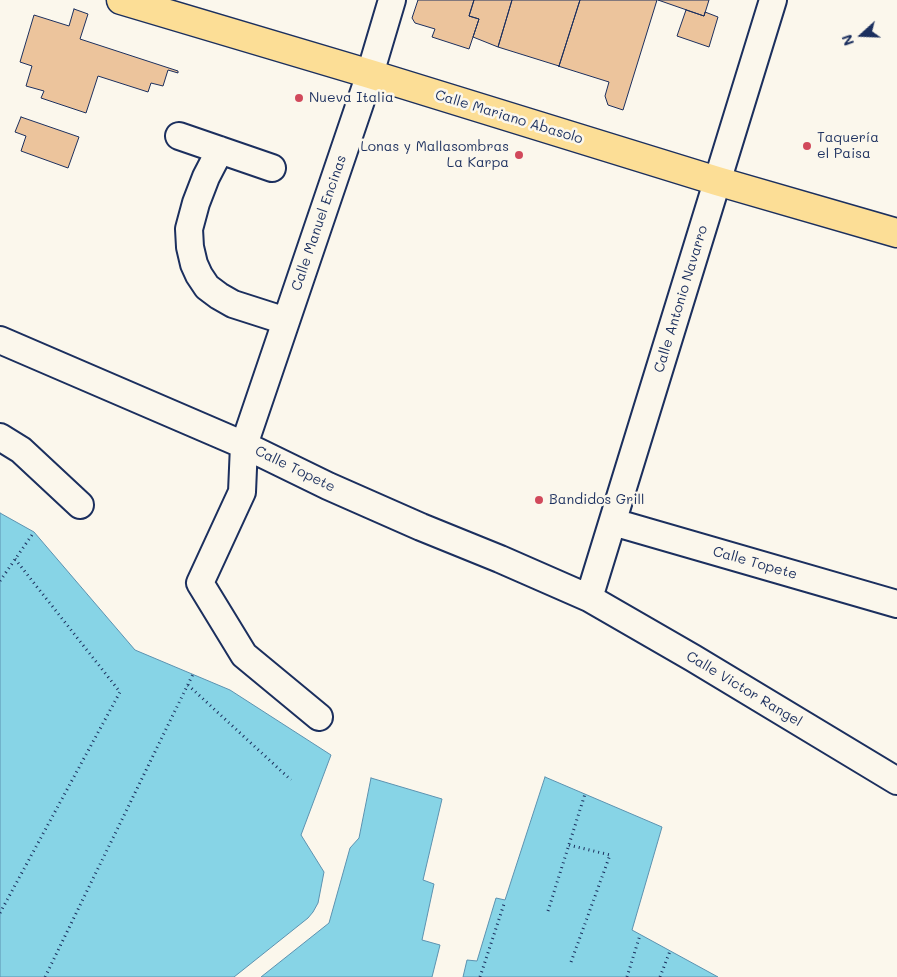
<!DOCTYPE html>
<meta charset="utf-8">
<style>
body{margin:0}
#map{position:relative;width:897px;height:977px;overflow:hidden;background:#fbf7ec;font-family:Mali,sans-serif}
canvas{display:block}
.north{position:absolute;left:837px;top:10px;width:50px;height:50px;-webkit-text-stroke:4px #fbf7ec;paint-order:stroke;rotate:250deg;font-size:14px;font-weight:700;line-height:20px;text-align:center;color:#1b2f5e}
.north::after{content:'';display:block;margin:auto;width:18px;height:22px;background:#1b2f5e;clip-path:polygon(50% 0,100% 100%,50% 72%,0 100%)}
</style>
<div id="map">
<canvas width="897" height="977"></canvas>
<div class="north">N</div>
</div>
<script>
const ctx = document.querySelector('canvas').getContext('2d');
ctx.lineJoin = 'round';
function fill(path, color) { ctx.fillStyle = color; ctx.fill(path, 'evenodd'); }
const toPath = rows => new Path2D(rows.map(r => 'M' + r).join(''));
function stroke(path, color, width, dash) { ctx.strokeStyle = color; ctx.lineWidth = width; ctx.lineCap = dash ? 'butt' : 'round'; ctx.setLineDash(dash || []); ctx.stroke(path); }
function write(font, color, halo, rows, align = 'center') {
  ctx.font = font + ' Mali,sans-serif'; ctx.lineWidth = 5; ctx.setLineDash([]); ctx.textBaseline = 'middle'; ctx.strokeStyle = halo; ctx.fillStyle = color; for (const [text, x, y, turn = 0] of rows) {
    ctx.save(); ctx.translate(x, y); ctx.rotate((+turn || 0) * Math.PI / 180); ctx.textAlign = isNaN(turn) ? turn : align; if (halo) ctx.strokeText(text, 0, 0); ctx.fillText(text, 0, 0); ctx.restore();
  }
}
const water = toPath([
 [0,513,34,532,135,650,230,690,331,755,301,835,324,872,318,903,313,912,308,918,234,977,0,977,0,513],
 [545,777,662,827,632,930,718,977,463,977,467,960,477,961,496,898,505,900,545,777],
 [371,778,442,799,423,880,434,884,422,940,440,945,432,977,261,977,329,923,350,848,359,838,371,778]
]);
fill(water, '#87d4e6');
stroke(water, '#5c92b0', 1);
const building = toPath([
 [418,0,474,0,469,16,479,19,469,49,432,37,435,29,415,23,412,18,418,0],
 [474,0,512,0,498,47,473,37,479,19,469,16,474,0],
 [512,0,580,0,559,66,498,47,512,0],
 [580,0,657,0,623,110,608,105,605,96,609,82,558,66,559,66,580,0],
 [658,0,709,0,704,16,658,0],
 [74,9,88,14,80,39,178,71,178,73,168,70,163,86,151,83,148,92,98,76,86,113,41,98,44,91,26,86,32,66,20,62,34,15,69,26,74,9],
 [686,10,704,16,705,12,718,17,709,47,677,36,686,10],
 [21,117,79,137,68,168,21,151,26,136,15,132,21,117]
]);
fill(building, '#ecc49c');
stroke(building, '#1b2f5e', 1);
const minor = toPath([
 [179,136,272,168],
 [220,150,206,177,196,203,189,229,190,247,194,264,199,275,207,287,219,296,233,304,286,321],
 [0,340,244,445,328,486,421,527,500,559,589,598,693,658,897,781],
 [0,437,21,450,80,505],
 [613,522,897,604],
 [589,598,773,0],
 [319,717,244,655,200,583,242,492,244,445,370,74,392,0]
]);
const major = toPath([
 [121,0,370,74,717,181,897,233]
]);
stroke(minor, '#1b2f5e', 30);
stroke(major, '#1b2f5e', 31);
stroke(toPath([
 [0,581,34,532],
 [188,685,291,780],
 [569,845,610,855,571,962],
 [548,911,585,794],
 [0,913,120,692,15,559],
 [45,977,193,674],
 [480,977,505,901],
 [627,977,640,935],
 [660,977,670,951]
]), '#1b2f5e', 3, [1, 4]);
stroke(minor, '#fbf7ec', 26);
stroke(major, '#fcde96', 28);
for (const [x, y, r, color] of [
 [299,98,5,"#d1495b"],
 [807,146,5,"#d1495b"],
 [519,155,5,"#d1495b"],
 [539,500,5,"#d1495b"]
]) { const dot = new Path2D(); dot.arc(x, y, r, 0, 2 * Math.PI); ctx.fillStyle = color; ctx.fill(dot); stroke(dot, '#fbf7ec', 2); }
write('14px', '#1b2f5e', '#fbf7ec', [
 ["Nueva Italia",309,98],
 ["Taquería",817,138],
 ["el Paisa",817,154],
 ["Lonas y Mallasombras",509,147,"right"],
 ["La Karpa",509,163,"right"],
 ["Bandidos Grill",549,500]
], 'left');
write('14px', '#1b2f5e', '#fbf7ec', [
 ["Calle Mariano Abasolo",509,117,17],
 ["Calle Manuel Encinas",319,223,-71],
 ["Calle Antonio Navarro",681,299,-73],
 ["Calle Topete",295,469,26],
 ["Calle Topete",755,563,16],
 ["Calle Victor Rangel",744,689,31]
]);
</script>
